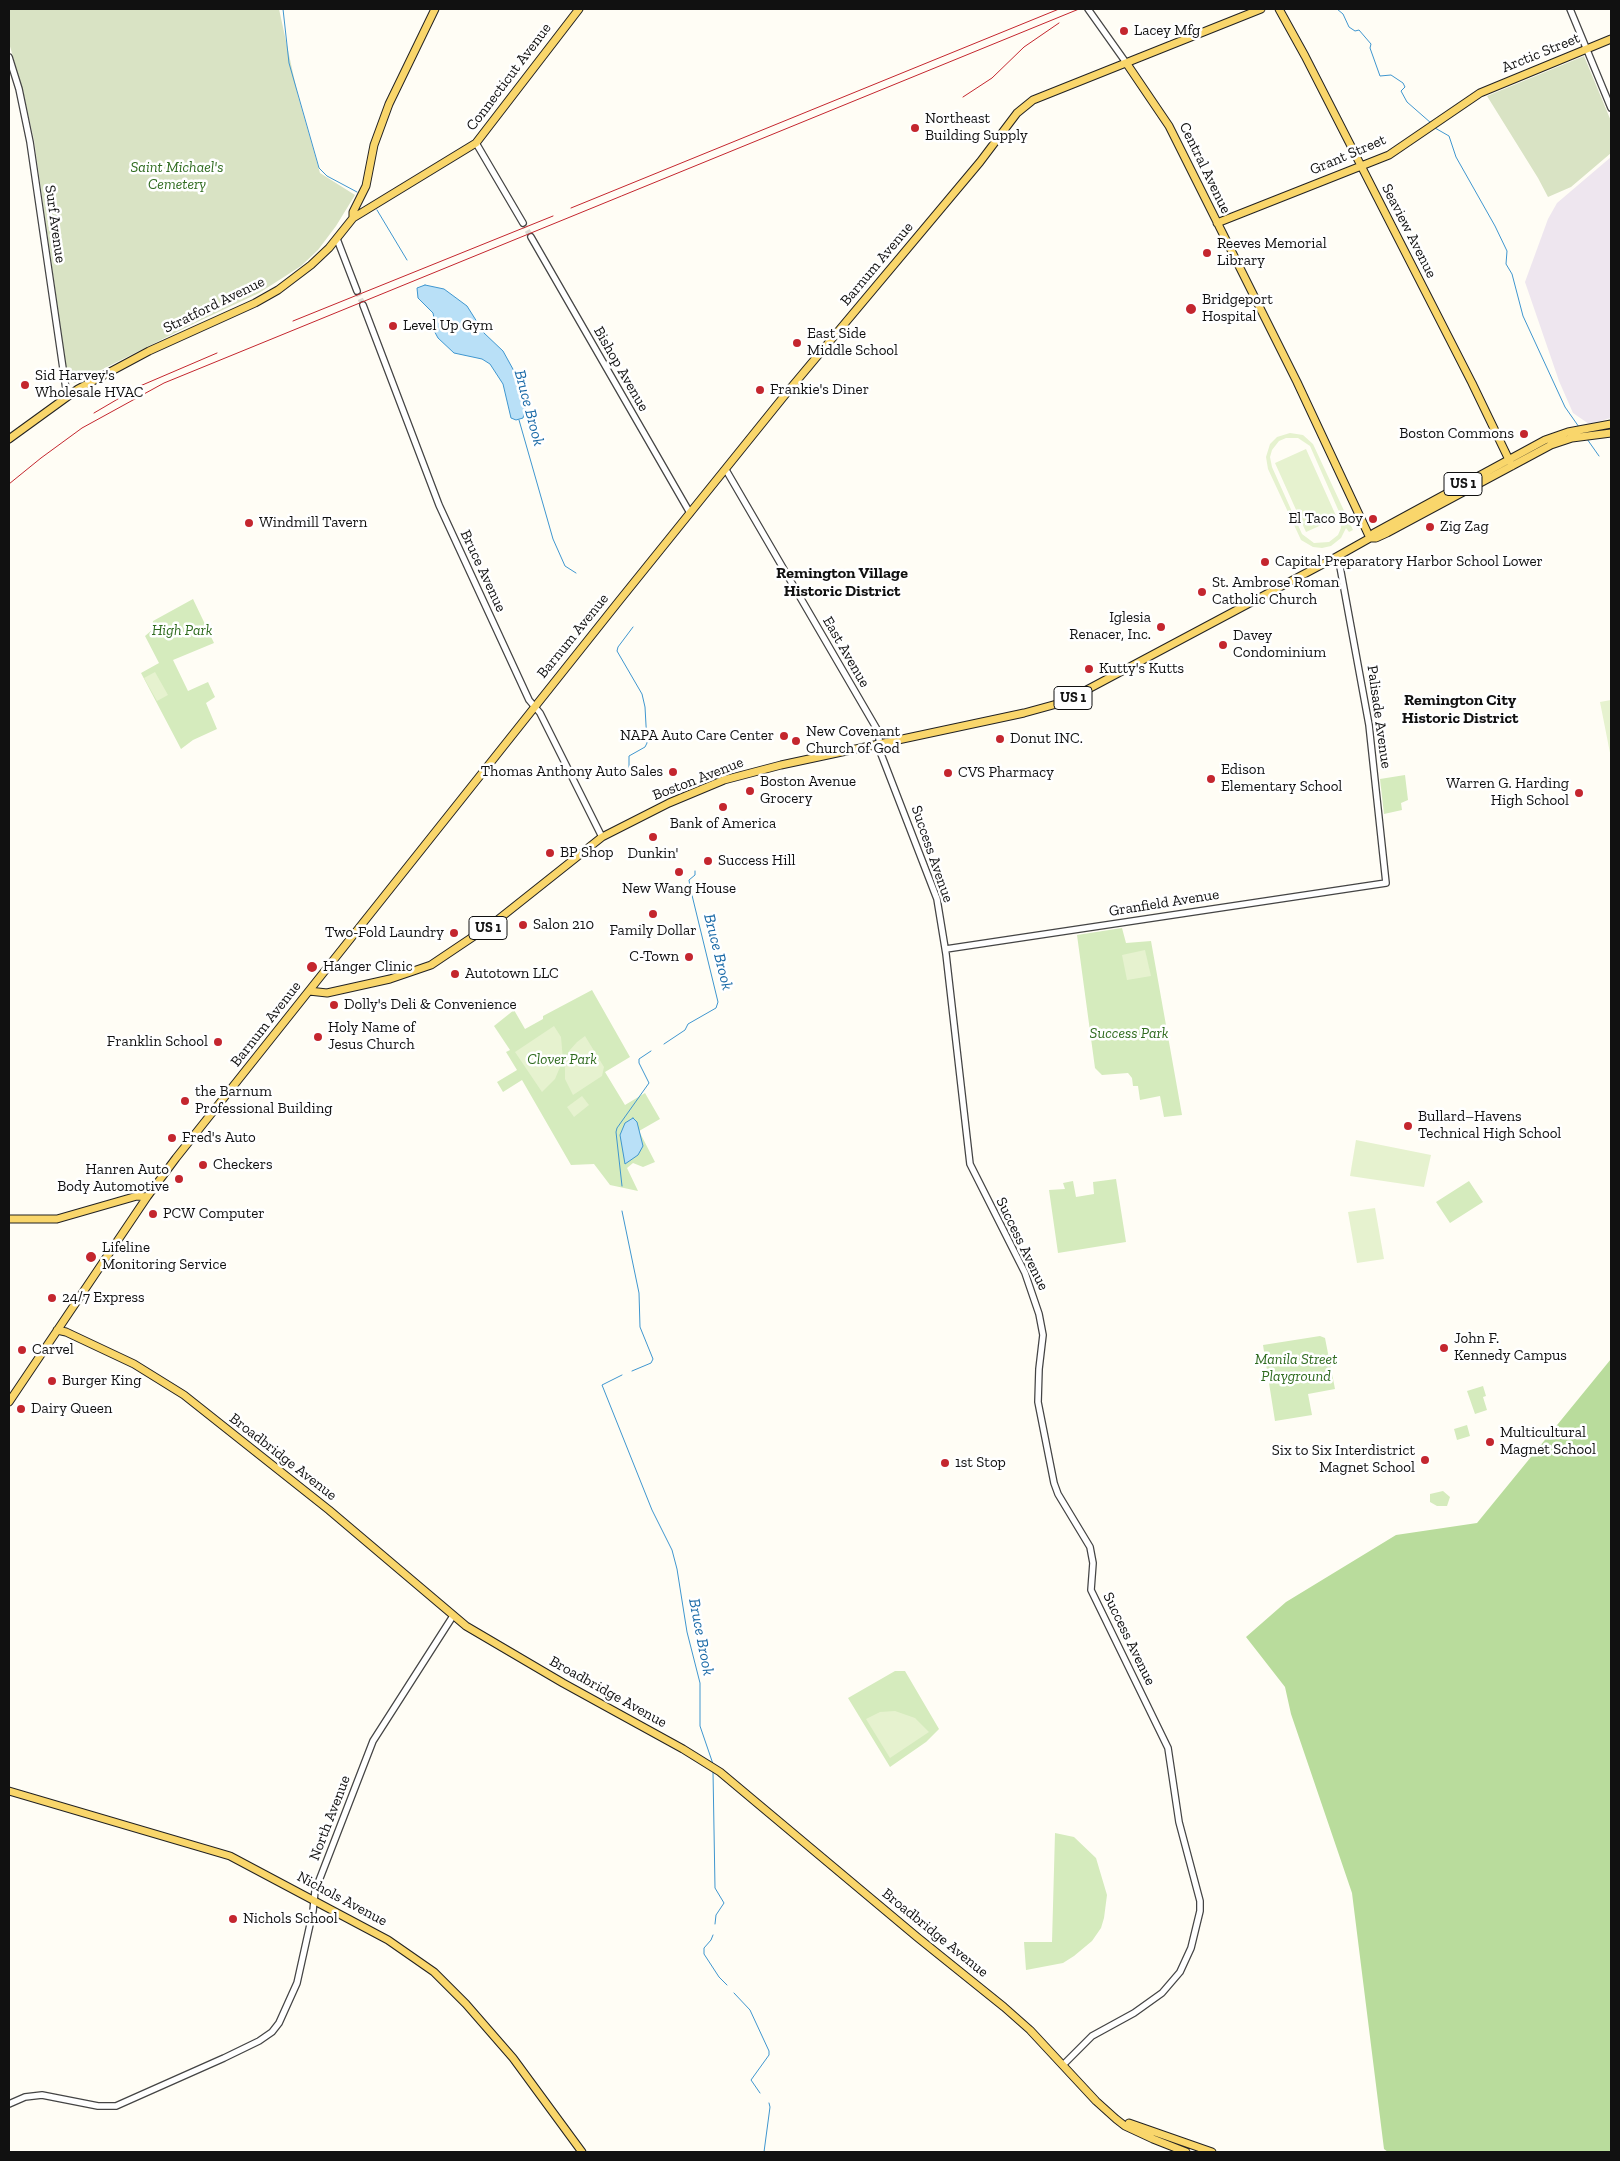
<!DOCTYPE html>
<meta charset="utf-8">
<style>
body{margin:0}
#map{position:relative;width:1620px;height:2161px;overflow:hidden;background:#fffdf5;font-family:"Zilla Slab",serif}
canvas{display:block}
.frame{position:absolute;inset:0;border:10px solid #111;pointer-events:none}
</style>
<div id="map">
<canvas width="1620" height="2161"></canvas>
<div class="frame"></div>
</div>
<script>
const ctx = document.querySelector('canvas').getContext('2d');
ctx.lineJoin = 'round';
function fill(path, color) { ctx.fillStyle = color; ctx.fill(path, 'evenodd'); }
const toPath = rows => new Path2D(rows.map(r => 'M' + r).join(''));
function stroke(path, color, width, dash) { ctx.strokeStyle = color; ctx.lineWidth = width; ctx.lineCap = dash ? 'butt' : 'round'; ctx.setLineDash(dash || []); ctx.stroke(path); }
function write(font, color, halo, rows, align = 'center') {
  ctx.font = font + ' "Zilla Slab",serif'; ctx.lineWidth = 5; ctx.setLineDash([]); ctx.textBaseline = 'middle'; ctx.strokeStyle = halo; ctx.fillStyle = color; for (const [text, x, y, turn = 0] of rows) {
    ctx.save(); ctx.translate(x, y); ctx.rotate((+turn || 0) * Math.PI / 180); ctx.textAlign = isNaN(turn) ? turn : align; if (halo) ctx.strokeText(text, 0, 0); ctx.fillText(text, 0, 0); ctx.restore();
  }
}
fill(toPath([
 [1611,157,1611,418,1589,424,1573,413,1559,381,1525,282,1548,219,1557,203]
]), '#eee6ef');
fill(toPath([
 [193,599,214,643,173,660,188,691,208,682,215,697,206,703,217,729,193,740,181,749,141,673,159,663,145,636,152,630,153,621],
 [1405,775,1408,800,1401,803,1402,810,1384,814,1380,779],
 [1122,928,1126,943,1151,941,1182,1115,1164,1117,1160,1096,1140,1100,1138,1086,1133,1086,1132,1078,1128,1073,1102,1075,1095,1068,1077,935],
 [592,990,630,1057,605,1072,625,1105,645,1093,660,1119,639,1131,655,1162,643,1167,633,1163,627,1168,638,1191,610,1185,594,1164,571,1165,522,1080,503,1092,497,1082,517,1070,506,1052,510,1050,494,1026,514,1010,525,1029,543,1019,543,1016],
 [1116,1179,1126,1242,1058,1253,1049,1190,1065,1189,1063,1183,1073,1181,1076,1197,1094,1194,1093,1182],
 [1469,1181,1483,1202,1450,1223,1436,1202],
 [1320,1336,1325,1338,1335,1389,1308,1394,1312,1415,1275,1421,1263,1345],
 [1483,1386,1486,1396,1483,1397,1487,1410,1475,1414,1467,1391],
 [1467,1425,1470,1436,1457,1440,1454,1429],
 [1443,1491,1450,1497,1447,1506,1437,1506,1430,1502,1430,1494],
 [895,1671,905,1671,939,1729,926,1742,890,1767,848,1698],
 [1055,1833,1074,1837,1096,1858,1107,1895,1104,1918,1101,1928,1092,1941,1074,1956,1063,1963,1026,1970,1024,1942,1052,1942]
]), '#d5ebbd');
fill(toPath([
 [1611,1359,1611,2152,1388,2152,1384,2149,1352,1893,1291,1714,1285,1687,1246,1637,1286,1602,1396,1535,1477,1523]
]), '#b9dc9c');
fill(toPath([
 [9,9,279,9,298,96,320,173,355,195,336,226,318,250,301,266,259,293,195,323,75,383,68,380,34,140,23,91,9,43],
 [1584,56,1611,121,1611,153,1571,187,1548,197,1538,178,1487,96]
]), '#d9e3c4');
fill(toPath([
 [1290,433,1303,435,1313,444,1353,530,1349,532,1346,528,1341,538,1331,546,1322,548,1313,547,1301,540,1268,469,1266,457,1270,444,1277,437],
 [1286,438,1298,438,1310,446,1340,514,1341,528,1338,535,1329,542,1314,543,1302,534,1272,467,1270,457,1272,450,1279,441],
 [1306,449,1337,518,1306,532,1275,463],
 [155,672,168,695,157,701,144,678],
 [1611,700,1611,758,1600,702],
 [1145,950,1151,976,1127,980,1122,955],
 [554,1026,561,1037,563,1060,555,1079,542,1092,515,1052],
 [585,1036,604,1067,602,1076,573,1095,565,1079,565,1063,569,1051,577,1042],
 [582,1096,589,1105,574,1117,567,1107],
 [1356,1140,1431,1155,1424,1187,1350,1176],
 [1375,1208,1384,1259,1357,1263,1348,1212],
 [895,1711,915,1718,929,1732,890,1758,866,1719,880,1712]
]), '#e6f2cf');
const water = toPath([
 [425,285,444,289,467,306,484,333,503,351,525,391,527,403,523,418,516,420,511,418,503,384,490,364,482,359,454,353,438,338,431,325,434,318,433,313,418,298,417,288,425,285],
 [633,1118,637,1122,643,1146,638,1155,625,1164,620,1135,625,1123,633,1118]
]);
fill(water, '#b9e0f7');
stroke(water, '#3f96cf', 1);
stroke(toPath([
 [283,9,289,63,319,168,327,176,357,192],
 [1337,9,1343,14,1349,27,1355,31,1359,30,1371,44,1370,48,1380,76,1391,75,1403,83,1405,87,1401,91,1407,102,1431,123],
 [1435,128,1449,136,1456,157,1495,226,1507,251,1506,264,1512,274,1523,316,1565,407,1579,427],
 [377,210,407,260],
 [519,420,553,539,565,566,576,573],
 [1587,439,1599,456],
 [633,627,618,647,617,651,642,694,645,707,647,743,645,747,629,756,629,767,633,776],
 [664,1044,685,1030,688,1024,716,1008,718,1002,690,887,689,880,695,875,695,871],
 [622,1186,616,1132,617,1128,649,1083,639,1063,639,1059,651,1051],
 [622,1211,639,1293,640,1327,653,1359,651,1363,632,1371],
 [622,1375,602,1385,652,1510,672,1550,677,1569,687,1632,700,1683,700,1726,713,1764],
 [713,1771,715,1888,724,1903,716,1915,715,1924],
 [713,1935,711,1940,704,1948,704,1954,719,1977,727,1985],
 [734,1993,750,2010,769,2051,769,2055,751,2080,760,2093],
 [764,2152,770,2107,769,2103]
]), '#3f96cf', 1);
stroke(toPath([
 [523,223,531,237],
 [357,291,363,305]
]), '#dbdad3', 5.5, [5.5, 3]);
const minor = toPath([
 [1088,9,1127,64],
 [1570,9,1611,108],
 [9,57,19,89,30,142,67,396],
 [476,143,523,223],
 [531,237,690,513],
 [337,239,357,291],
 [363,305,439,505,529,700,540,713,602,837],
 [726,470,878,731,881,754,937,899,946,954,970,1164,1025,1273,1039,1314,1043,1335,1039,1369,1038,1402,1054,1483,1058,1494,1090,1547,1093,1563,1091,1590,1168,1748,1179,1822,1200,1901,1200,1911,1191,1948,1180,1972,1162,1993,1134,2013,1092,2036,1063,2065],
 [946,949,1386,883,1369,725,1338,556],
 [9,2104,25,2097,42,2095,98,2106,116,2106,224,2058,259,2041,272,2032,279,2023,297,1983,313,1911,315,1891,373,1741,453,1616]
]);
const major = toPath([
 [1279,9,1305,56,1472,383,1512,466],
 [1127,64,1169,126,1297,382,1370,538],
 [353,218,476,143,579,9],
 [1217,223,1389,155,1480,93,1611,39],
 [9,439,78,389,149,351,255,303,278,290,311,265,329,248,353,218,353,212,366,186,374,145,389,104,435,9],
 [1370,538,1376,538,1387,533,1551,445,1572,438,1611,433],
 [309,991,327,993,390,979,431,965,495,922,602,837,669,803,724,780,781,765,1024,713,1064,702,1338,556,1370,538,1374,533,1385,527,1545,440,1568,432,1611,424],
 [9,1219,57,1219,137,1196,147,1197],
 [57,1330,66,1332,134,1364,184,1395,329,1510,466,1626,563,1683,683,1749,720,1772,917,1937,1004,2007,1030,2030,1096,2101,1116,2119,1125,2126,1153,2139,1186,2152],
 [9,1402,147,1197,176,1158,619,601,789,390,980,162,1017,113,1033,100,1261,9],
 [9,1791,230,1856,388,1940,434,1972,466,2004,513,2058,582,2152],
 [1129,2123,1212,2152]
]);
stroke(minor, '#444', 8);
stroke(major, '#222', 9);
stroke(minor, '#fff', 5.5);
stroke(major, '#f9d66b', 7);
stroke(toPath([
 [963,97,992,78,1024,47,1059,23],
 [571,208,1059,9],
 [293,321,553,216],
 [94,413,140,386,217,353],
 [9,484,41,458,82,428,164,383,1079,9]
]), '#c4262e', 1);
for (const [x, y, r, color] of [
 [1124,31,5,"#c4262e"],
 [915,128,5,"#c4262e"],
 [1207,253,5,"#c4262e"],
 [1191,309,6,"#c4262e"],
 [393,326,5,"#c4262e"],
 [797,343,5,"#c4262e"],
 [25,385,5,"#c4262e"],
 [760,390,5,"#c4262e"],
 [1524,434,5,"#c4262e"],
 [1373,519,5,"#c4262e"],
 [249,523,5,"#c4262e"],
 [1430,527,5,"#c4262e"],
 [1265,562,5,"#c4262e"],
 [1202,592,5,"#c4262e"],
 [1161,627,5,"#c4262e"],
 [1223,645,5,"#c4262e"],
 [1089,669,5,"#c4262e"],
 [784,736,5,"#c4262e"],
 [1000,739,5,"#c4262e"],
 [796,741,5,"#c4262e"],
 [673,772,5,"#c4262e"],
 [948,773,5,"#c4262e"],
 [1211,779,5,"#c4262e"],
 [750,791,5,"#c4262e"],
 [1579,793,5,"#c4262e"],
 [723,807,5,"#c4262e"],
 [653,837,5,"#c4262e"],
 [550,853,5,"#c4262e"],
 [708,861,5,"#c4262e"],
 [679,872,5,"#c4262e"],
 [653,914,5,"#c4262e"],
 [523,925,5,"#c4262e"],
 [454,933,5,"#c4262e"],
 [689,957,5,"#c4262e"],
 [312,967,6,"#c4262e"],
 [455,974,5,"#c4262e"],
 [334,1005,5,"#c4262e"],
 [318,1037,5,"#c4262e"],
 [218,1042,5,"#c4262e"],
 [185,1101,5,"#c4262e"],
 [1408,1126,5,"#c4262e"],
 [172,1138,5,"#c4262e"],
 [203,1165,5,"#c4262e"],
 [179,1179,5,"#c4262e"],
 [153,1214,5,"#c4262e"],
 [91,1257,6,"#c4262e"],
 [52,1298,5,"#c4262e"],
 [1444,1348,5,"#c4262e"],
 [22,1350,5,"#c4262e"],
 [52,1381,5,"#c4262e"],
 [21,1409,5,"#c4262e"],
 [1490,1442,5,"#c4262e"],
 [1425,1460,5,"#c4262e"],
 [945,1463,5,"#c4262e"],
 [233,1919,5,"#c4262e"]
]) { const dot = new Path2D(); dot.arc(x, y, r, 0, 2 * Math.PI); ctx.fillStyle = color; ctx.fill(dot); stroke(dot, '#fff', 2); }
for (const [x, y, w] of [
 [1463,484,38],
 [1073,698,38],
 [488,928,38]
]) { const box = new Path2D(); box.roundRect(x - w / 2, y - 11.5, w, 23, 4); ctx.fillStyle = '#fff'; ctx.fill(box); stroke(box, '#111', 1); }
write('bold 14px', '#111', null, [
 ["US 1",1463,484],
 ["US 1",1073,698],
 ["US 1",488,928]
]);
write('15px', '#111', '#fff', [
 ["Lacey Mfg",1134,31],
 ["Northeast",925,119],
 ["Building Supply",925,136],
 ["Reeves Memorial",1217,244],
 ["Library",1217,261],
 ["Bridgeport",1202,300],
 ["Hospital",1202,317],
 ["Level Up Gym",403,326],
 ["East Side",807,334],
 ["Middle School",807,351],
 ["Sid Harvey's",35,376],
 ["Wholesale HVAC",35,393],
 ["Frankie's Diner",770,390],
 ["Boston Commons",1514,434,"right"],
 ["El Taco Boy",1363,519,"right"],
 ["Windmill Tavern",259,523],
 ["Zig Zag",1440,527],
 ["Capital Preparatory Harbor School Lower",1275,562],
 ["St. Ambrose Roman",1212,583],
 ["Catholic Church",1212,600],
 ["Iglesia",1151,618,"right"],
 ["Renacer, Inc.",1151,635,"right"],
 ["Davey",1233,636],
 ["Condominium",1233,653],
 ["Kutty's Kutts",1099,669],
 ["New Covenant",806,732],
 ["Church of God",806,749],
 ["NAPA Auto Care Center",774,736,"right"],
 ["Donut INC.",1010,739],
 ["Edison",1221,770],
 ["Elementary School",1221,787],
 ["Thomas Anthony Auto Sales",663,772,"right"],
 ["CVS Pharmacy",958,773],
 ["Boston Avenue",760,782],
 ["Grocery",760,799],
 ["Warren G. Harding",1569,784,"right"],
 ["High School",1569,801,"right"],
 ["Bank of America",723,824,"center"],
 ["BP Shop",560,853],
 ["Dunkin'",653,854,"center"],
 ["Success Hill",718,861],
 ["New Wang House",679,889,"center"],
 ["Salon 210",533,925],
 ["Family Dollar",653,931,"center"],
 ["Two-Fold Laundry",444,933,"right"],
 ["C-Town",679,957,"right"],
 ["Hanger Clinic",323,967],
 ["Autotown LLC",465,974],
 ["Dolly's Deli & Convenience",344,1005],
 ["Holy Name of",328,1028],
 ["Jesus Church",328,1045],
 ["Franklin School",208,1042,"right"],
 ["the Barnum",195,1092],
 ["Professional Building",195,1109],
 ["Bullard–Havens",1418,1117],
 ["Technical High School",1418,1134],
 ["Fred's Auto",182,1138],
 ["Checkers",213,1165],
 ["Hanren Auto",169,1170,"right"],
 ["Body Automotive",169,1187,"right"],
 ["PCW Computer",163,1214],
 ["Lifeline",102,1248],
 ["Monitoring Service",102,1265],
 ["24/7 Express",62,1298],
 ["John F.",1454,1339],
 ["Kennedy Campus",1454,1356],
 ["Carvel",32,1350],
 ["Burger King",62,1381],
 ["Dairy Queen",31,1409],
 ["Multicultural",1500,1433],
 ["Magnet School",1500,1450],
 ["Six to Six Interdistrict",1415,1451,"right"],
 ["Magnet School",1415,1468,"right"],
 ["1st Stop",955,1463],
 ["Nichols School",243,1919]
], 'left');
write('15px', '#111', '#fff', [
 ["Arctic Street",1541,53,-22],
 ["Connecticut Avenue",509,77,-53],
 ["Grant Street",1348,155,-23],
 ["Central Avenue",1205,168,64],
 ["Surf Avenue",55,224,82],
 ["Seaview Avenue",1409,231,63],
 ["Barnum Avenue",877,264,-50],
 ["Stratford Avenue",214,305,-26],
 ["Bishop Avenue",621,369,60],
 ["Bruce Avenue",483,571,65],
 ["Barnum Avenue",573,636,-51],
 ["East Avenue",846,652,60],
 ["Palisade Avenue",1379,717,82],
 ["Boston Avenue",698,779,-21],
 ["Success Avenue",932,854,71],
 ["Granfield Avenue",1164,903,-9],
 ["Barnum Avenue",266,1024,-52],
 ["Success Avenue",1022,1244,64],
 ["Broadbridge Avenue",283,1457,38],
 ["Success Avenue",1129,1639,64],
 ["Broadbridge Avenue",608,1692,29],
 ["North Avenue",330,1818,-69],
 ["Nichols Avenue",342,1899,28],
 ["Broadbridge Avenue",935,1933,39]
]);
write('italic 15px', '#2f6b1f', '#fff', [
 ["Saint Michael's",177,168],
 ["Cemetery",177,185],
 ["High Park",182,631],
 ["Success Park",1129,1034],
 ["Clover Park",562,1060],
 ["Manila Street",1296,1360],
 ["Playground",1296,1377]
]);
write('italic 16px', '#1768a6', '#fff', [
 ["Bruce Brook",529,408,75],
 ["Bruce Brook",718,952,76],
 ["Bruce Brook",701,1637,79]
]);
write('bold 16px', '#111', '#fff', [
 ["Remington Village",842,573],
 ["Historic District",842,591],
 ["Remington City",1460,700],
 ["Historic District",1460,718]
]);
</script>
